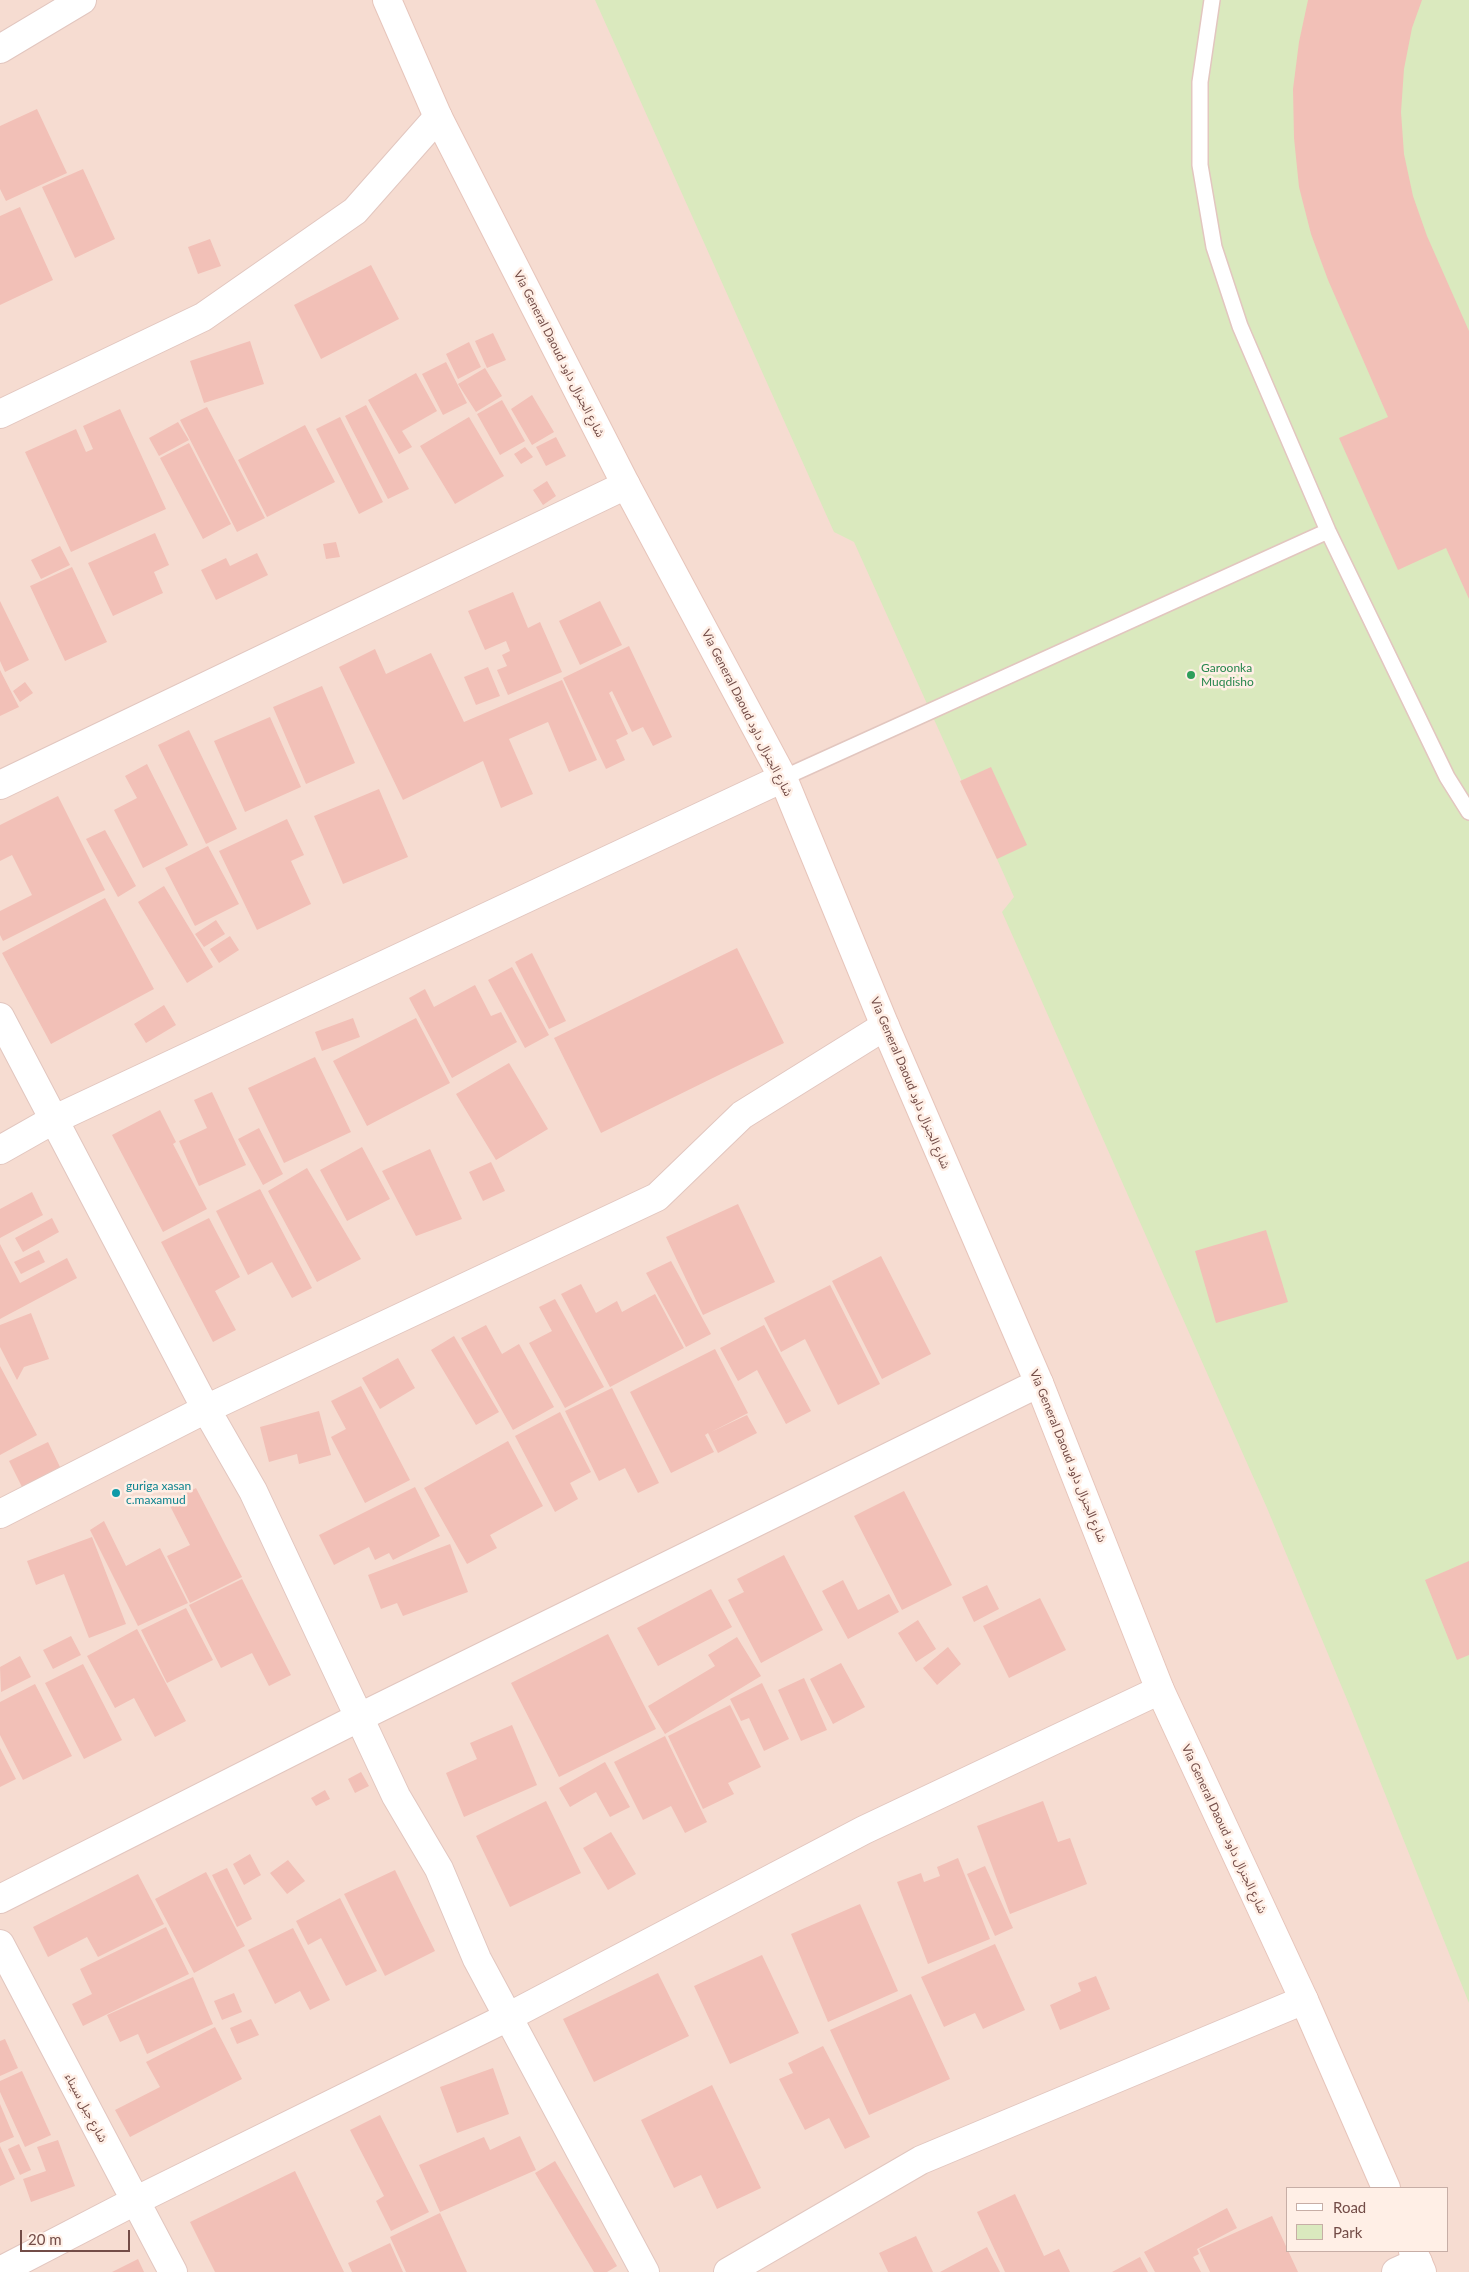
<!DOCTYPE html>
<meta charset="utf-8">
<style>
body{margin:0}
#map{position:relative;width:1469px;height:2272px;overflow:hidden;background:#fceadf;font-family:Lato,sans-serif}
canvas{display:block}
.legend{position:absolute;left:1286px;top:2187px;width:162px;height:65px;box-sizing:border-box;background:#ffefe6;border:1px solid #c7aea6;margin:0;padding:6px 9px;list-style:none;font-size:15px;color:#734c47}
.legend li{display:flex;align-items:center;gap:10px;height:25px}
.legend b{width:25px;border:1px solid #c7aea6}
.scale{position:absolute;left:20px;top:2230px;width:110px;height:22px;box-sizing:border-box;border:2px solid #734c47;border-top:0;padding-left:6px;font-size:15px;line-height:18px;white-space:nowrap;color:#734c47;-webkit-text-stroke:4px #ffefe6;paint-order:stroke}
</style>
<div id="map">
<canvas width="1469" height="2272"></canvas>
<ul class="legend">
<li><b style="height:6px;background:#fff"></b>Road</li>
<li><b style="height:14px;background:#dae9be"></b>Park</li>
</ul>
<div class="scale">20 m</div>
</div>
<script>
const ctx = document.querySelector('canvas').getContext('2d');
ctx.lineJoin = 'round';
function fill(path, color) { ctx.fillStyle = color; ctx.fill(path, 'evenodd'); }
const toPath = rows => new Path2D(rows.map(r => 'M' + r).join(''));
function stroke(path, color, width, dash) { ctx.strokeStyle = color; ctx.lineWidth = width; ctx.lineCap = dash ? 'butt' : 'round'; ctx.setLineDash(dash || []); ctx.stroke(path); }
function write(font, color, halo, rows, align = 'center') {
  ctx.font = font + ' Lato,"Noto Sans Arabic",sans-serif'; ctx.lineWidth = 5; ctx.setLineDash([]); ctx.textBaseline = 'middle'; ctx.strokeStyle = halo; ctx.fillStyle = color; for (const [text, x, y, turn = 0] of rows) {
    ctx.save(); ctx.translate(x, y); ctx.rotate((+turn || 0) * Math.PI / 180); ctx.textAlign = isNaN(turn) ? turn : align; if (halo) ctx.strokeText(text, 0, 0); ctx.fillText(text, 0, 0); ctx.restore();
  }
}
fill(toPath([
 [0,0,1469,0,1469,2272,0,2272],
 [1288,2188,1448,2188,1448,2251,1288,2251]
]), '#f6dcd1');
fill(toPath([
 [595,0,1469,0,1469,2003,1351,1709,1267,1508,1002,912,1014,897,997,859,854,542,834,532]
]), '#dae9be');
fill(toPath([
 [1308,0,1422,0,1412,28,1404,69,1401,112,1404,154,1413,196,1427,236,1469,331,1469,599,1446,548,1398,570,1339,438,1388,417,1328,280,1311,234,1299,187,1294,138,1293,89,1299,42],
 [37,109,67,173,6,201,0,189,0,126],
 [83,169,115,239,75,258,42,187],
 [20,207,53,280,0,305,0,216],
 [210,239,221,266,198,274,188,247],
 [371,265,399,319,321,359,294,305],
 [493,333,506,360,487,368,475,341],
 [250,341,264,384,204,403,190,361],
 [469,342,481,367,458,379,446,354],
 [446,362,467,403,443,415,422,374],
 [485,368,502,396,476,412,458,384],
 [416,373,437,411,402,431,412,447,399,454,368,400],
 [532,395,554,432,532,445,511,409],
 [502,400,525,441,500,455,477,414],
 [366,405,409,489,388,499,345,416],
 [207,407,265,518,237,532,180,420],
 [120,409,166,509,71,552,25,452,76,429,86,452,93,449,83,426],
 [340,417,383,502,359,514,316,429],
 [469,417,504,476,455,504,420,446],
 [178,422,189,440,159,456,149,438],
 [305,425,335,482,267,517,238,460],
 [556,437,566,456,546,466,536,447],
 [189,443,231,524,203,539,160,458],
 [525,447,533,457,521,464,514,454],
 [547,481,556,496,543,505,533,490],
 [155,533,169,565,154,572,163,593,113,616,88,563],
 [336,542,340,557,326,559,323,544],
 [60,546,70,565,41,579,31,560],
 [257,553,268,575,216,600,201,570,226,558,230,566],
 [72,567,107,642,65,661,30,586],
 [513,592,528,628,540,622,562,672,508,695,497,670,507,666,502,655,510,651,506,641,485,650,468,611],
 [0,601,29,660,5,672,0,661],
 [600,601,622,645,580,665,559,621],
 [629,646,672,737,653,746,643,727,632,732,612,691,609,693,628,734,616,740,625,760,606,769,563,678],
 [375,649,386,674,431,653,464,722,562,680,597,760,569,772,548,722,509,739,533,794,501,808,483,761,403,800,339,667],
 [488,667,500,696,476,705,464,677],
 [0,670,19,707,0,716],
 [25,682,33,693,20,702,13,691],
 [322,686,355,763,306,784,273,707],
 [270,717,301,787,245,812,214,741],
 [189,730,237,829,206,844,158,745],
 [147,764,188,845,143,868,114,810,137,798,125,776],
 [991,767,1027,845,997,859,960,781],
 [379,789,408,857,343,884,314,816],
 [58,796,105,890,3,941,0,935,0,911,32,895,12,855,0,861,0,825],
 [287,819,304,855,291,861,311,904,257,930,219,851],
 [105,830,136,886,118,897,86,839],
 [208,846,239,904,195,926,165,868],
 [164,886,213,967,187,983,138,902],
 [105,898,154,989,51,1044,2,953],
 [216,920,225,934,204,947,195,934],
 [230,936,239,950,219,963,210,949],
 [737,948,784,1043,601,1133,554,1038],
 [532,953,566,1021,549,1029,515,962],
 [512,967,549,1035,525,1048,488,980],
 [475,985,491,1016,501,1012,517,1042,452,1078,409,998,425,989,434,1007],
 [164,1005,176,1025,146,1043,134,1024],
 [353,1018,360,1037,322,1051,315,1032],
 [416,1018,450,1083,367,1126,333,1061],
 [315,1057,351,1132,284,1163,248,1088],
 [509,1063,548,1129,496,1160,456,1094],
 [212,1092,246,1165,199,1186,179,1141,207,1128,194,1100],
 [160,1110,176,1142,173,1144,207,1209,163,1232,112,1135],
 [259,1128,283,1174,263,1185,238,1139],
 [362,1147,390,1199,347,1221,320,1170],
 [430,1149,462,1219,416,1236,382,1171],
 [491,1162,505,1191,483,1201,469,1172],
 [307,1168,361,1259,317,1282,268,1191],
 [260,1189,312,1288,292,1298,272,1262,248,1275,216,1211],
 [32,1192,43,1215,0,1238,0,1209],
 [738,1204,775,1282,703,1315,666,1237],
 [52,1218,59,1232,23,1252,15,1238],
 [209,1218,240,1277,215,1291,236,1330,213,1342,161,1242],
 [1266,1230,1288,1302,1216,1323,1195,1251],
 [0,1244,20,1283,67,1258,77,1278,0,1319],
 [39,1250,45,1262,21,1274,14,1262],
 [881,1256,931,1354,882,1379,832,1281],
 [671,1261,711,1334,686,1347,646,1273],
 [581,1284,596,1313,617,1301,622,1312,655,1294,684,1348,610,1387,561,1294],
 [830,1285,880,1384,838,1405,805,1339,781,1352,764,1318],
 [555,1299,604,1387,565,1408,529,1343,552,1331,539,1307],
 [31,1313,49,1359,24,1367,17,1380,0,1347,0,1325],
 [486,1325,502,1354,519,1344,554,1407,513,1430,461,1338],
 [764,1325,811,1411,786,1424,757,1370,738,1381,720,1348],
 [454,1336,499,1412,476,1425,431,1350],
 [715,1349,748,1413,711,1432,747,1415,757,1433,718,1453,708,1433,705,1435,714,1452,671,1473,630,1392],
 [398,1358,415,1388,380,1409,362,1378],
 [0,1366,37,1435,0,1455],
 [361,1386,410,1480,365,1503,331,1437,346,1429,331,1401],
 [612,1388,659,1483,638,1493,625,1468,599,1481,565,1411],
 [319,1411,331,1455,299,1464,297,1454,269,1462,260,1427],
 [560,1412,591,1472,570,1483,578,1499,555,1512,515,1436],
 [508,1441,543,1506,490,1535,497,1548,467,1564,424,1488],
 [48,1442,60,1467,22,1487,9,1461],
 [415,1487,440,1536,393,1560,389,1553,375,1560,369,1547,334,1565,319,1535],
 [196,1488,242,1577,190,1603,167,1556,190,1545,168,1502],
 [904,1491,952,1585,902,1610,854,1516],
 [104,1521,126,1566,160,1548,188,1603,138,1626,90,1530],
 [92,1537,126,1624,89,1638,64,1574,36,1585,27,1561],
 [450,1544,468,1592,403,1616,397,1603,381,1609,368,1575],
 [784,1555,823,1630,761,1663,728,1600,744,1592,737,1579],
 [1469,1561,1469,1655,1457,1660,1425,1580],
 [242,1579,291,1675,269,1686,252,1653,221,1668,189,1605],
 [843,1580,858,1610,889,1594,899,1612,848,1639,822,1591],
 [987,1585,999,1609,974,1622,962,1597],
 [711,1589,732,1627,658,1666,637,1628],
 [1040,1598,1066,1650,1009,1678,983,1626],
 [186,1608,213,1660,167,1683,141,1630],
 [918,1620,936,1649,916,1662,898,1633],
 [137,1629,186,1721,155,1737,134,1698,115,1708,87,1656],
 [608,1634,656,1729,559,1777,511,1683],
 [71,1636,81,1655,53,1669,43,1650],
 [737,1637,761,1676,665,1734,648,1706,715,1666,708,1655],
 [948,1647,961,1664,937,1685,923,1668],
 [20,1656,31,1677,1,1692,0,1667],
 [841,1663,865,1707,833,1724,810,1679],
 [83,1664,122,1740,84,1759,45,1683],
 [804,1678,827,1730,801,1741,778,1690],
 [762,1683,789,1739,764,1751,749,1718,741,1721,730,1699],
 [35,1684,72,1756,23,1780,0,1735,0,1702],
 [730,1705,761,1767,728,1783,734,1794,703,1809,668,1736],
 [512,1725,537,1785,464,1817,446,1773,477,1759,470,1743],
 [665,1736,707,1822,685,1833,671,1806,643,1820,614,1762],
 [0,1748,16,1779,0,1787],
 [605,1762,630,1807,610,1817,596,1792,570,1807,559,1788],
 [361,1772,369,1786,355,1793,348,1779],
 [325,1790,330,1799,316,1806,311,1798],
 [546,1801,581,1873,510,1907,476,1836],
 [1043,1801,1058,1842,1070,1838,1087,1884,1010,1914,977,1826],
 [611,1832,636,1874,608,1890,583,1848],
 [250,1854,261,1875,244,1885,233,1864],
 [958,1858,990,1939,928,1964,897,1882,921,1873,924,1882,940,1876,937,1867],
 [288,1860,305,1881,287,1894,270,1873],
 [985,1866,1013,1928,995,1936,967,1874],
 [227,1868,252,1919,237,1927,212,1875],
 [395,1870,435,1951,385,1976,344,1894],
 [206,1872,245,1946,194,1973,155,1899],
 [138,1874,164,1924,98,1957,87,1937,48,1957,33,1927],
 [340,1898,377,1971,346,1986,321,1938,308,1945,296,1921],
 [860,1904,898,1991,828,2022,791,1934],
 [166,1927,189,1974,83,2026,72,2004,92,1994,80,1969],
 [293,1928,330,2000,310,2010,300,1991,275,2004,248,1950],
 [995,1944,1025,2010,983,2029,975,2013,944,2027,921,1977],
 [762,1955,799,2033,730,2064,694,1986],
 [658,1973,689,2036,594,2082,563,2019],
 [1096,1976,1110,2009,1060,2030,1050,2005,1081,1991,1078,1983],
 [193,1977,213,2024,147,2054,138,2034,120,2042,107,2015],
 [234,1993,242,2012,222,2020,214,2001],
 [911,1994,950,2079,869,2115,830,2030],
 [251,2019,259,2035,237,2044,230,2028],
 [215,2027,242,2079,130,2137,115,2110,160,2087,146,2062],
 [5,2039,18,2068,0,2076,0,2041],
 [823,2046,870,2137,845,2149,829,2118,805,2130,779,2079,793,2073,788,2063],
 [493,2068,509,2114,457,2133,440,2087],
 [22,2071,51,2135,25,2147,0,2092,0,2081],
 [712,2085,761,2188,717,2209,701,2175,674,2188,641,2120],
 [0,2104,14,2137,0,2143],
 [380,2115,429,2212,391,2231,376,2201,384,2196,350,2130],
 [520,2136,536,2170,440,2212,419,2165,484,2137,490,2150],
 [58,2140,75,2186,31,2202,23,2179,46,2171,37,2147],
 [19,2144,31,2170,20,2175,8,2149],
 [0,2146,15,2179,0,2186],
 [555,2161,617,2266,607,2272,594,2272,535,2173],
 [295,2171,344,2272,215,2272,190,2222],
 [1015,2194,1044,2256,1059,2249,1070,2272,1005,2272,977,2212],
 [1227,2208,1237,2228,1197,2249,1199,2254,1193,2257,1201,2272,1155,2272,1144,2252],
 [440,2213,467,2272,406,2272,390,2237],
 [1272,2216,1298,2272,1210,2272,1199,2249],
 [916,2236,933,2272,888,2272,879,2253],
 [390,2243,403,2272,352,2272,348,2263],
 [987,2247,1000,2272,940,2272],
 [1140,2257,1148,2272,1112,2272],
 [138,2259,144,2272,112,2272]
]), '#f2c0b7');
const service = toPath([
 [1212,0,1200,82,1200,165,1214,247,1240,326,1328,531,1447,777,1469,812],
 [783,778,1328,531]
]);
const minor = toPath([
 [0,49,82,0],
 [0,414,203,317,355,211,438,117],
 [0,785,626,485],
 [0,1017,206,1409,253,1491,396,1796,439,1869,477,1959,645,2272],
 [0,1150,53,1120,783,778],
 [0,1514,206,1409,657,1197,742,1115,885,1026],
 [0,1899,358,1718,1039,1383],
 [0,1944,173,2272],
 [0,2271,135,2201,508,2017,864,1830,1160,1690],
 [728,2272,921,2160,1304,2000],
 [1396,2272,1418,2262]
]);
const secondary = toPath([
 [387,0,438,117,626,485,783,778,885,1026,1039,1383,1160,1690,1304,2000,1386,2188],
 [1413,2251,1422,2272]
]);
stroke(service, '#e2c6bf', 18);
stroke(minor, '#e2c6bf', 30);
stroke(secondary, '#e7c5bb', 30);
stroke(service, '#fff', 15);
stroke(minor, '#fff', 28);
stroke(secondary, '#fff', 28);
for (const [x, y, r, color] of [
 [1191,675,5,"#2e9e5b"],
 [116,1493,5,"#0f9aa8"]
]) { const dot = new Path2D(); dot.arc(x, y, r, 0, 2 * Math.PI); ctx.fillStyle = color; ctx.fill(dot); stroke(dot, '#ffefe6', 2); }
write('12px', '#734c47', '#ffefe6', [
 ["Via General Daoud شارع الجنرال داود",559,354,63],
 ["Via General Daoud شارع الجنرال داود",747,713,63],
 ["Via General Daoud شارع الجنرال داود",910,1083,67],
 ["Via General Daoud شارع الجنرال داود",1068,1456,68],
 ["Via General Daoud شارع الجنرال داود",1224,1829,65],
 ["شارع جبل سيناء",86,2108,62]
]);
write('12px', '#27864d', '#ffefe6', [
 ["Garoonka",1201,668],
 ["Muqdisho",1201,682]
], 'left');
write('12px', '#0d838f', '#ffefe6', [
 ["guriga xasan",126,1486],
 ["c.maxamud",126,1500]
], 'left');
</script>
